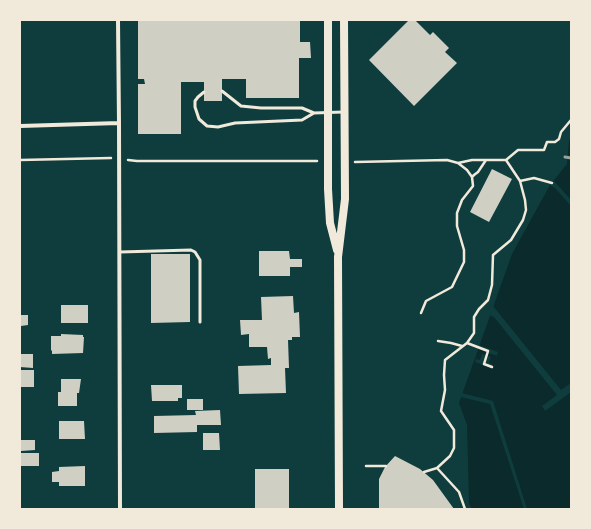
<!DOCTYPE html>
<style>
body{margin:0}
#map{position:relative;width:591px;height:529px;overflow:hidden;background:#0f3d3e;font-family:"Exo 2",sans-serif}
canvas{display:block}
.frame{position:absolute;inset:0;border:21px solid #f1e9da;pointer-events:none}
</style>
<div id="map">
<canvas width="591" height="529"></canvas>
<div class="frame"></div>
</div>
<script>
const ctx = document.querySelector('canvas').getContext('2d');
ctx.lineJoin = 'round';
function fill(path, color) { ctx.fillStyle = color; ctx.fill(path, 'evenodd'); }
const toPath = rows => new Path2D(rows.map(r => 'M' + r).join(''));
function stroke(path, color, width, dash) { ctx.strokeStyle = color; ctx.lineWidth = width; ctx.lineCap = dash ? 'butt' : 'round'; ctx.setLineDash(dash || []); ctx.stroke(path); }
fill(toPath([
 [571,138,571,509,472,509,469,503,467,425,459,403,512,254,550,185,567,164,569,141]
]), '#0a2a2b');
fill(toPath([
 [554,181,571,200,571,206,555,188,550,185],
 [493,306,561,390,571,383,571,392,545,411,542,406,557,395,494,317,489,315],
 [479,345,498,352,497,356,489,353,488,356,491,357,489,363,492,364,491,368,475,362,476,359,480,360,482,354,485,355,487,351,479,348],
 [462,393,493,401,527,509,524,509,490,404,461,397]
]), '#0f3d3e');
fill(toPath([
 [138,20,300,20,300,42,310,42,311,58,299,58,299,98,246,98,246,79,222,79,222,101,204,101,204,82,181,82,181,134,138,134,138,84,145,84,144,79,138,79],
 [409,20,415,20,430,35,433,32,449,48,445,52,457,63,414,106,369,60],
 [492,169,512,179,489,222,470,212],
 [259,251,289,251,290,259,302,259,302,267,290,267,290,276,259,276],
 [151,254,190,254,190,322,151,323],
 [293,296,294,313,299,312,300,337,292,337,292,340,288,340,289,368,285,368,286,393,239,394,238,366,271,365,271,358,268,359,267,347,249,347,249,334,241,335,240,320,262,320,261,297],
 [61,305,88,305,88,323,61,323],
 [20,315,28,315,28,325,21,326],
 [61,334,83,335,83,337,84,337,83,353,52,354,52,350,51,351,51,336,61,336],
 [20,354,33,354,33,368,20,367],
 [20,370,34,370,34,387,20,387],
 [61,379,81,379,79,393,77,393,77,406,58,406,58,392,61,392],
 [151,385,182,385,182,398,178,398,178,401,152,401],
 [187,399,203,399,203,410,187,410],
 [220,410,221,425,197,425,197,432,154,433,154,416,196,415,195,411],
 [59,421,84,421,85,439,59,439],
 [203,433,219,433,220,450,203,450],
 [20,440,35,440,35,450,21,451],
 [20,453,39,453,39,466,21,466],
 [395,456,420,469,433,480,454,509,379,509,379,479,385,467],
 [85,466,85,486,59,486,59,482,52,482,52,472,59,471,59,467],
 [255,469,289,469,289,509,255,509]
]), '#cfcfc3');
stroke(toPath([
 [20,160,111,158],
 [128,160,137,161,317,161],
 [355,162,447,160,458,163,467,170,472,177,473,186,462,200,457,213,457,226,464,250,464,262,452,287,426,301,421,313],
 [458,163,472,160,506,160],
 [472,177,474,175,478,172,486,160],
 [520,181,534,178,552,183],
 [438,341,451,343,462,346],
 [467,343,488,351,484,364,492,367],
 [366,466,386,466],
 [437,468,450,456,454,448,454,430,441,411,445,390,444,375,445,360,467,343,474,333,474,317,479,309,488,300,492,285,493,255,511,240,523,220,526,210,525,200,520,181,506,160,518,150,544,150,547,142,555,142,559,139,561,132,571,120],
 [424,472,437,468,459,492,465,509]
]), '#f1e9da', 2.5);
stroke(toPath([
 [204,92,198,97,195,101,195,107,199,119,207,126,218,127,235,123,302,120,314,113,302,108,261,108,241,106,222,91],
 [314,113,343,112],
 [120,252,191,250,195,252,200,260,200,322]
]), '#f1e9da', 3);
stroke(toPath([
 [118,20,119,123,120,509],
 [20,126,119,123]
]), '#f1e9da', 4);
stroke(toPath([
 [328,20,328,189,330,223,337,250],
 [339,509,338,257,345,199,344,20]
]), '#f1e9da', 8);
stroke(toPath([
 [565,157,571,158]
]), '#97a49c', 3);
</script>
